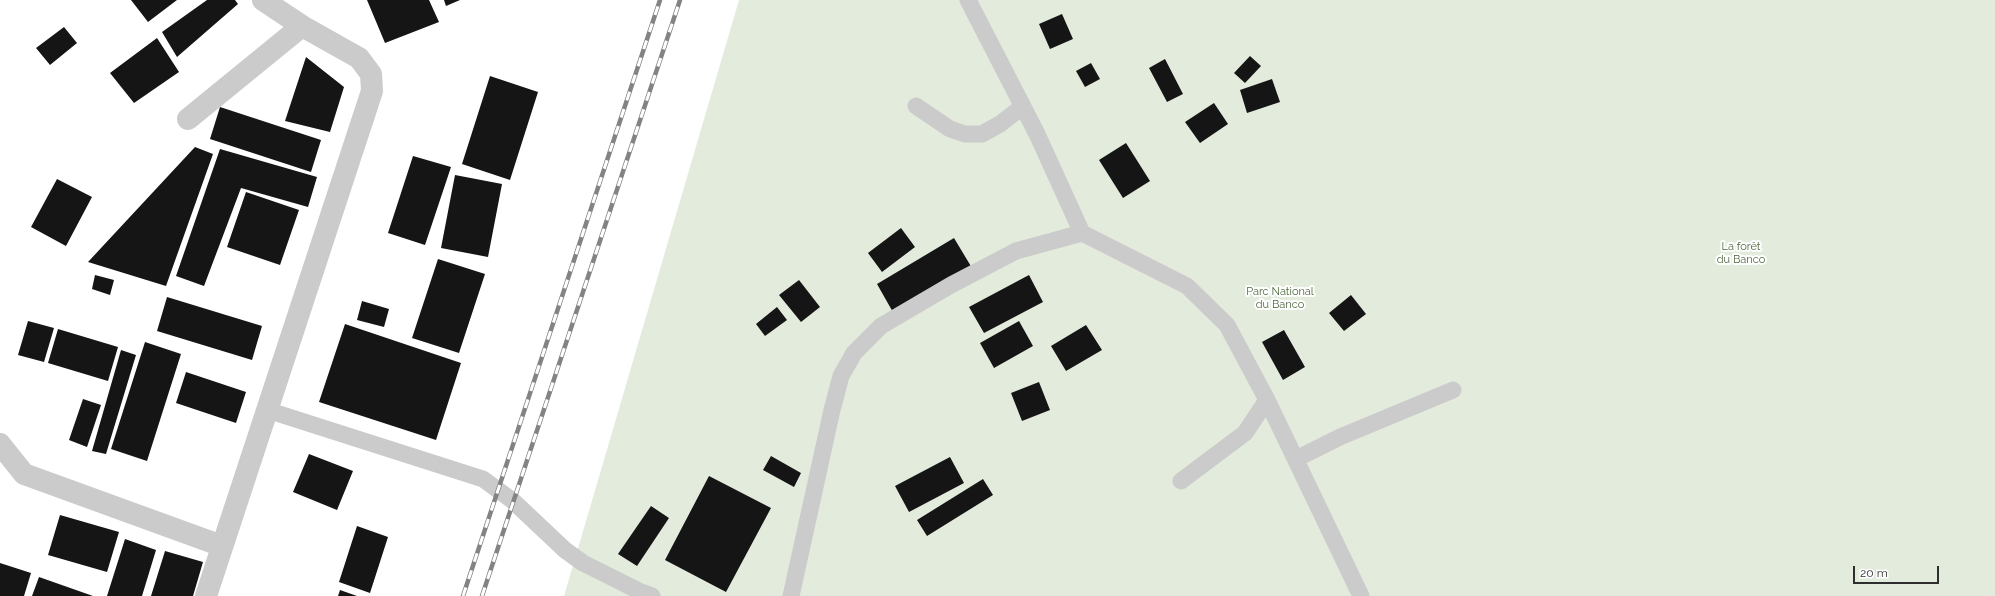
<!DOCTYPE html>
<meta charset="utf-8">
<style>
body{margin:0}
#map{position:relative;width:1995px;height:596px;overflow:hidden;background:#fff;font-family:Raleway,sans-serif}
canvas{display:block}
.scale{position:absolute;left:1853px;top:566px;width:86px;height:18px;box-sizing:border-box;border:2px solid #2e2e2e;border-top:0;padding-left:5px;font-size:12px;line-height:14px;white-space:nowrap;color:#2e2e2e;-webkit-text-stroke:3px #fff;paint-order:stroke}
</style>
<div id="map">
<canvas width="1995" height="596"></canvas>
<div class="scale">20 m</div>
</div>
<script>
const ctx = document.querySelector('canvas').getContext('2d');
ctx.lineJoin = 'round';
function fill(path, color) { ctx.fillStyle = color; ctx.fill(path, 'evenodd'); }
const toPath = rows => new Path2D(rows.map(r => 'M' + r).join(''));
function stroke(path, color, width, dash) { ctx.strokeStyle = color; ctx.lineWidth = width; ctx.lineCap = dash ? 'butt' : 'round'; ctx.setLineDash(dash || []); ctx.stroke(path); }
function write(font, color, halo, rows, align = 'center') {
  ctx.font = font + ' Raleway,sans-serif'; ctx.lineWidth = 4; ctx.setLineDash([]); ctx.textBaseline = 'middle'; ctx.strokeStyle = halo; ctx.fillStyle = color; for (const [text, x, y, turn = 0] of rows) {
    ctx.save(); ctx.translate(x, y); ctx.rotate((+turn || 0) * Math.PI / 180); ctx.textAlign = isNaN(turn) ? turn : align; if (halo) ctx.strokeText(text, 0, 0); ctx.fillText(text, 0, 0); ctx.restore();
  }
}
fill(toPath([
 [739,0,1995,0,1995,596,564,596]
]), '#e3ebdc');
fill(toPath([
 [131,0,177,0,148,22],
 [207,0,235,0,238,4,177,57,162,32],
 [367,0,429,0,439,22,385,43],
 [444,0,460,0,446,6],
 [1062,14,1073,39,1050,49,1039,24],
 [64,27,77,43,50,65,36,48],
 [157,38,179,72,134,103,110,73],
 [1250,56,1261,66,1245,83,1234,73],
 [306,57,344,87,330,132,285,121],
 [1165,59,1183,94,1167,102,1149,68],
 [1091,63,1100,79,1085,87,1076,71],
 [490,76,538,92,510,180,462,164],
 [1272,79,1280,102,1247,113,1240,90],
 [1214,103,1228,124,1200,143,1185,122],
 [220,107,321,140,311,172,210,139],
 [1126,143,1150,181,1123,198,1099,160],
 [195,147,213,154,166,286,88,262],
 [220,149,317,177,308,207,241,188,204,286,176,276],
 [413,156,451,167,425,245,388,233],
 [455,175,502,184,488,257,441,248],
 [57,179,92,197,66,246,31,227],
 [246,192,299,210,280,265,227,247],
 [901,228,915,247,882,272,868,253],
 [954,238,972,268,894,314,877,284],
 [438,259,485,274,459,353,412,338],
 [95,275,114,280,110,295,92,289],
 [1029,275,1043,302,984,333,969,307],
 [799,280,820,307,801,322,779,295],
 [1351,295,1366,314,1344,331,1329,313],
 [167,297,262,326,252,360,157,331],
 [362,301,389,309,384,327,357,320],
 [777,307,787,320,765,336,756,324],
 [28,321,54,328,44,362,18,355],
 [1019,321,1033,346,994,368,980,343],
 [345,324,461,363,436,440,319,402],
 [1086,325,1102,350,1066,371,1051,346],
 [58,329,118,347,108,381,48,363],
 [1284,330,1305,367,1283,380,1262,342],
 [145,342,181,354,147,461,111,449],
 [121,350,136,355,106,454,92,451],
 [186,372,246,392,236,423,176,403],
 [1039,382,1050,410,1022,421,1011,393],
 [83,399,101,405,87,447,69,440],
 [309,454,353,471,337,510,293,492],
 [771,456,801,473,794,487,763,470],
 [950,457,964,483,909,512,895,486],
 [709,476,771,508,726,592,665,560],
 [983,479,993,495,927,536,917,520],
 [651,506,669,518,637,566,618,554],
 [60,515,119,532,107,572,48,555],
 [357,526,388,537,370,593,339,582],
 [125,539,156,550,142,596,107,596],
 [165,551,203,562,193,596,151,596],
 [0,563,31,573,24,596,0,596],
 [39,577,93,596,32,596],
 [340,590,357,596,338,596]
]), '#151515');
stroke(toPath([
 [968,0,1037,134,1082,233,1187,286,1227,325,1267,400,1361,596],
 [916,106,950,129,965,134,982,134,1000,124,1022,107],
 [267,410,483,479,513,501,565,550,583,563,641,592,652,596],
 [1296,459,1340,437,1453,390],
 [1181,481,1245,433,1267,400],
 [791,596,832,410,841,376,854,353,881,326,951,285,1016,251,1082,233]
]), '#cbcbcb', 17);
stroke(toPath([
 [188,119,302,26],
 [0,444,24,474,222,546],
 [206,596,372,91,371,74,359,58,302,26,263,0]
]), '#cbcbcb', 22);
const rail = toPath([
 [463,596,660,0],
 [482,596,680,0]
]);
stroke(rail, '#838383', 4.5);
stroke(rail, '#fff', 3, [9]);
write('11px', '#4d683d', '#fff', [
 ["La forêt",1741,247],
 ["du Banco",1741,260],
 ["Parc National",1280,292],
 ["du Banco",1280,305]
]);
</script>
